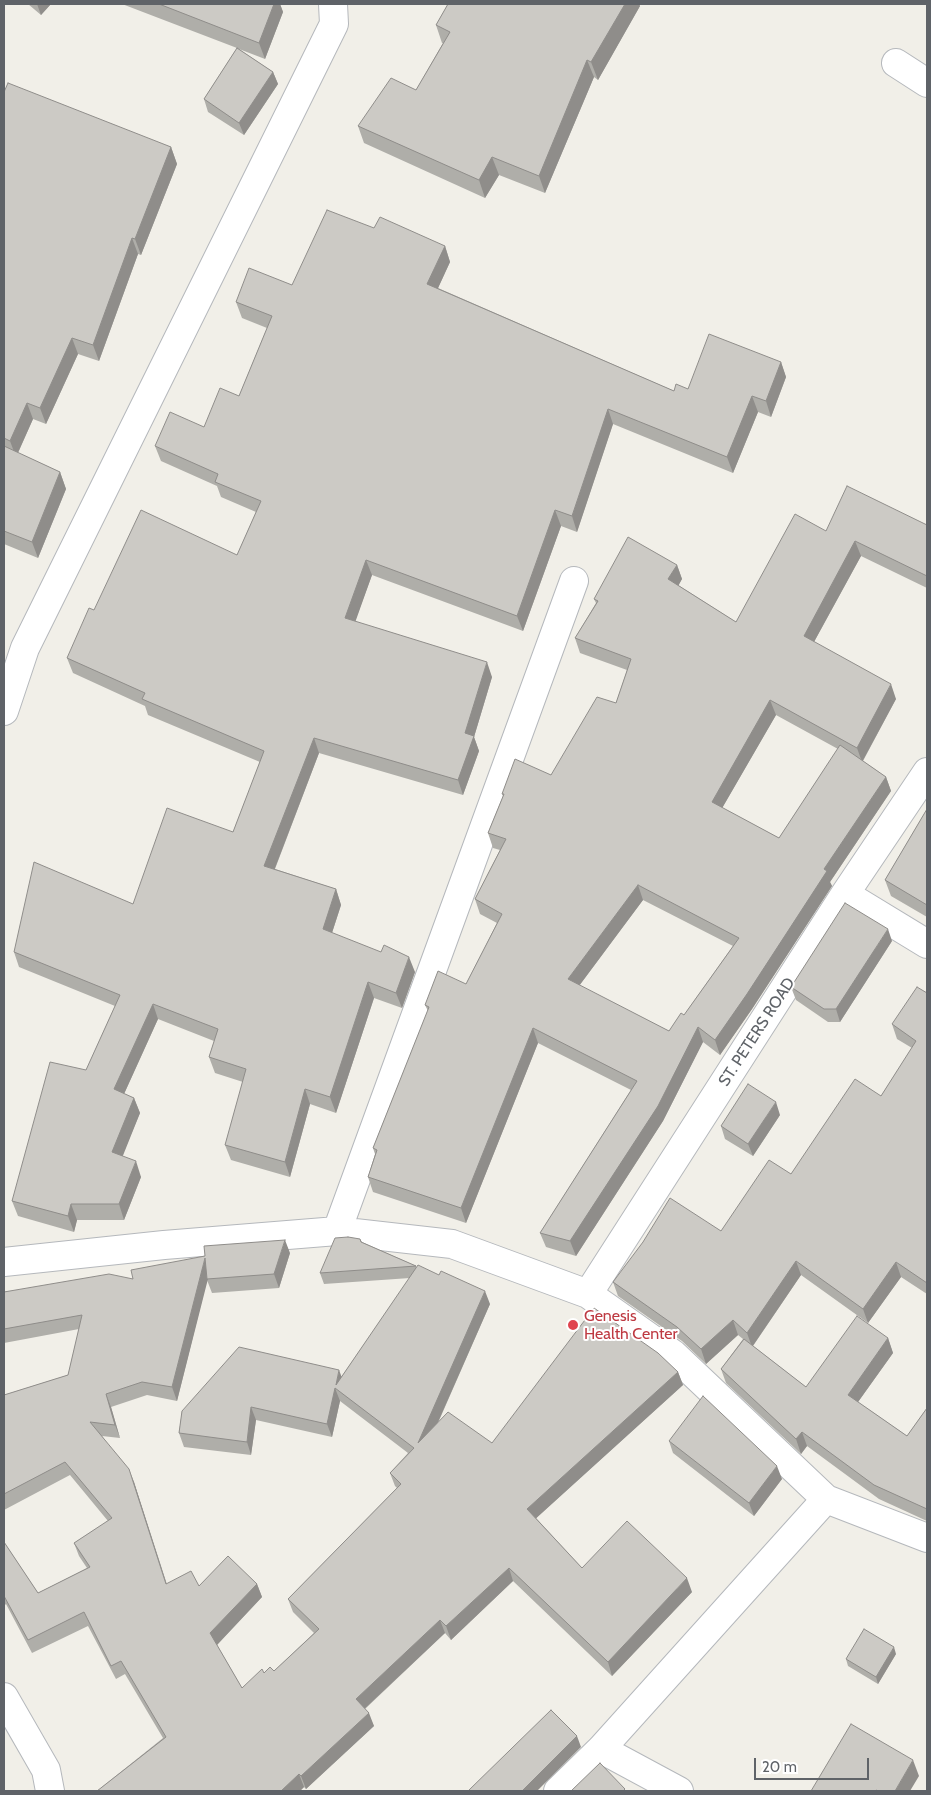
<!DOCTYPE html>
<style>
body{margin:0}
#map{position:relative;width:931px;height:1795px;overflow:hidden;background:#f1efe8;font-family:Cabin,sans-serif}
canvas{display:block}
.frame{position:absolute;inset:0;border:5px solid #5f6368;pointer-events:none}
.scale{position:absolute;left:754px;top:1758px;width:115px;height:22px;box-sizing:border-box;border:2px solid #5f6368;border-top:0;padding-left:6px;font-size:15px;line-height:18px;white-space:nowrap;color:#5f6368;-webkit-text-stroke:4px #fff;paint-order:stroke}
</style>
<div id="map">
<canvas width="931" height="1795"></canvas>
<div class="frame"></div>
<div class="scale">20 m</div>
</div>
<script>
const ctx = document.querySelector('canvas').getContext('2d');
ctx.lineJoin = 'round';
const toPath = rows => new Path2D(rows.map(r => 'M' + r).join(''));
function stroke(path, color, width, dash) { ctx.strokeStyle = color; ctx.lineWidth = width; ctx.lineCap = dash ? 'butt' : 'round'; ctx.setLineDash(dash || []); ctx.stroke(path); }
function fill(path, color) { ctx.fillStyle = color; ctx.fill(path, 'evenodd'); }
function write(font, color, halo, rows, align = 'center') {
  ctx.font = font + ' Cabin,sans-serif'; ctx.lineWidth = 4; ctx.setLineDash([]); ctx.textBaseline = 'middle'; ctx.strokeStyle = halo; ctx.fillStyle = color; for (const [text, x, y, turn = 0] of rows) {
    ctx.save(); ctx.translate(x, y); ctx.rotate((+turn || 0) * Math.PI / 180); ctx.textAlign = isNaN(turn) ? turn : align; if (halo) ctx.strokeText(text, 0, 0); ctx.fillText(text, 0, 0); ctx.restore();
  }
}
const minor = toPath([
 [896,63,927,83],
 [4,711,25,648,334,24,333,4],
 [845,894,927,944],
 [337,1231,574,581],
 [4,1262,164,1245,337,1231,452,1244,588,1294,673,1354,826,1499,927,1538],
 [588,1294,845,894,927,772],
 [4,1697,46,1770,50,1791],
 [601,1749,679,1791],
 [558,1791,601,1749,826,1499]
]);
stroke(minor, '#b5b8bc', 30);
stroke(minor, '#fff', 28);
fill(toPath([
 [28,4,51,4,41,15],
 [122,4,280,4,283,12,265,59,239,49,273,72,278,84,244,135,208,112,204,99,237,48],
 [448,4,639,4,640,6,598,80,594,77,545,193,499,175,485,198,364,143,358,126,416,90,443,43,442,43,436,25],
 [4,92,171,147,177,164,141,255,138,254,99,361,78,354,46,424,33,419,18,453,60,472,66,489,38,558,4,544],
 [374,228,445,246,450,262,438,288,674,391,688,389,781,362,786,377,771,417,758,412,733,473,613,424,577,532,561,526,523,631,372,575,355,621,492,677,474,737,479,751,463,795,319,753,275,869,336,889,341,905,332,933,415,972,402,1008,374,998,336,1113,310,1104,290,1177,231,1160,225,1145,243,1082,215,1073,209,1057,214,1041,158,1019,124,1094,134,1098,140,1113,122,1156,141,1177,124,1220,77,1220,74,1232,18,1216,12,1201,86,1070,115,1006,19,967,14,952,133,904,233,832,260,762,148,715,145,706,73,673,67,658,94,610,237,555,256,512,221,497,217,486,161,461,155,446,204,427,239,396,267,328,242,318,236,302,292,285],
 [927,525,927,588,861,556,814,642,896,699,863,761,886,777,891,791,830,882,832,886,752,1009,720,1055,703,1042,663,1121,576,1256,546,1247,540,1233,631,1090,538,1043,466,1223,373,1192,368,1177,375,1154,373,1148,428,1011,425,1005,466,984,497,923,480,914,475,899,500,850,493,848,488,833,503,796,502,794,551,775,616,703,627,670,580,653,575,638,596,603,594,599,677,565,682,579,678,585,736,622,826,531],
 [776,715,838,749,779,838,722,808],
 [643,900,733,946,684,1015,669,1031,579,986],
 [927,809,927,917,891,896,885,880],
 [892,941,840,1022,828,1022,796,1000,791,987],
 [927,993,927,1294,901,1277,868,1323,801,1275,753,1346,806,1387,888,1338,893,1353,858,1402,907,1436,927,1408,927,1521,879,1499,807,1446,801,1454,726,1383,721,1369,743,1339,738,1335,706,1364,682,1341,618,1296,613,1282,721,1231,791,1174,881,1096,912,1048,897,1039,892,1024],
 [780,1115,753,1156,725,1139,721,1126],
 [360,1239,362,1242,416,1266,417,1268,490,1304,438,1423,492,1443,678,1372,683,1385,536,1518,582,1568,692,1592,612,1676,513,1581,451,1640,445,1633,365,1709,374,1726,306,1789,304,1787,300,1791,97,1791,163,1738,125,1674,116,1679,88,1626,32,1653,6,1604,4,1606,4,1542,38,1593,87,1568,79,1556,74,1543,108,1521,70,1475,4,1510,4,1395,68,1375,79,1329,4,1343,4,1292,133,1279,290,1253,279,1288,212,1293,207,1280,177,1401,147,1395,111,1407,120,1438,102,1436,134,1482,166,1584,199,1586,257,1584,262,1597,217,1645,242,1688,264,1673,274,1671,314,1633,293,1612,288,1599,397,1488,395,1486,390,1473,408,1453,340,1401,332,1437,256,1420,251,1455,184,1447,179,1433,182,1411,342,1376,410,1278,324,1284,320,1273],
 [669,1441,782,1479,754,1516,673,1453],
 [896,1654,878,1684,848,1666,846,1659]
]), '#afaea9');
fill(toPath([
 [37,4,51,4,41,15],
 [274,4,280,4,283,12,265,59,259,43],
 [625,4,639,4,640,6,598,80,591,62],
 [587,60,594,77,545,193,539,176],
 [273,72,278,84,244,135,239,123],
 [171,147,177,164,141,255,135,239],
 [492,157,499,175,485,198,479,180],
 [132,238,138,254,99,361,93,345],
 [445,246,450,262,433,299,427,284],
 [72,338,78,354,46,424,40,408],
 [781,362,786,377,771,417,766,401],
 [752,396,758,412,733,473,727,457],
 [27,403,33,419,16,457,10,441],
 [608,409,613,424,577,532,572,516],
 [60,472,66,489,38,558,32,542],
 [555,510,561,526,523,631,517,616],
 [855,541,861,556,809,651,804,636],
 [366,560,372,575,351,634,345,618],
 [677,565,682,579,674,594,668,579],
 [487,662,492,677,474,737,479,751,463,795,458,780,465,733],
 [891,684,896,699,862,762,857,748],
 [770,700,776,715,717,817,712,802],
 [314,738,319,753,270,881,264,866],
 [886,777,891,791,830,882,832,886,752,1009,720,1055,715,1040,824,869],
 [638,885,643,900,573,994,568,979],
 [336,889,341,905,328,945,323,929],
 [888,929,892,941,840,1022,836,1009],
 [409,957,415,972,402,1008,396,993],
 [368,982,374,998,336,1113,330,1097],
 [153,1004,158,1019,119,1105,114,1089],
 [698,1027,703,1042,663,1121,576,1256,570,1241],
 [533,1028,538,1043,466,1223,461,1208],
 [305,1089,310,1104,290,1177,285,1162],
 [134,1098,140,1113,118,1168,112,1152],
 [776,1102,780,1115,753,1156,748,1144],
 [136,1161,141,1177,124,1220,119,1204],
 [71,1204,77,1220,74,1232,68,1216],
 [285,1240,290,1253,279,1288,274,1274],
 [205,1258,210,1271,177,1401,172,1387],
 [796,1261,801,1275,752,1347,747,1333],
 [896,1262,901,1277,868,1323,863,1309],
 [485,1291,490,1304,423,1456,418,1443],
 [733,1320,738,1335,706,1364,701,1349],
 [888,1338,893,1353,853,1409,848,1395],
 [339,1370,344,1383,336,1385],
 [678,1372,683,1385,532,1522,527,1509],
 [335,1388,340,1401,332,1437,327,1424],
 [106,1394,111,1407,120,1438,115,1425],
 [251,1407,256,1420,251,1455,247,1442],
 [802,1432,807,1446,801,1454,796,1439],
 [777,1466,782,1479,754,1516,749,1503],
 [129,1469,134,1482,171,1597,166,1584],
 [509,1568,513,1581,451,1640,446,1626],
 [687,1578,692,1592,612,1676,608,1662],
 [257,1584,262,1597,215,1647,210,1633],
 [440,1620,445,1633,361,1712,356,1699],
 [894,1647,896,1654,878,1684,876,1677],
 [369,1713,374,1726,306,1789,301,1776],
 [577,1736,581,1747,537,1791,522,1791],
 [913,1760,919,1776,910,1791,895,1791],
 [299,1774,304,1787,300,1791,281,1791]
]), '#8f8d8a');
const building = toPath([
 [159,4,274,4,259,43,159,4],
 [448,4,625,4,591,62,587,60,539,176,492,157,479,180,358,126,391,78,416,90,450,32,436,25,448,4],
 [237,48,273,72,239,123,204,99,237,48],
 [8,83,171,147,135,239,132,238,93,345,72,338,40,408,27,403,10,441,4,438,4,92,8,83],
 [327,210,374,228,380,217,445,246,427,284,674,391,676,384,688,389,709,334,781,362,766,401,752,396,727,457,608,409,572,516,555,510,517,616,366,560,345,618,487,662,465,733,474,736,458,780,314,738,264,866,336,889,323,929,381,952,384,945,409,957,396,993,368,982,330,1097,305,1089,285,1162,225,1145,246,1069,209,1057,218,1029,153,1004,114,1089,134,1098,112,1152,136,1161,119,1204,71,1204,68,1216,12,1201,50,1062,86,1070,120,995,14,952,34,862,133,904,167,808,233,832,264,751,142,699,145,693,67,658,89,608,94,610,141,510,237,555,261,501,215,482,218,474,155,446,170,412,204,427,220,388,239,396,272,316,236,302,249,268,292,285,327,210],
 [4,446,60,472,32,542,4,531,4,446],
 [847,486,927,525,927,576,855,541,804,636,891,684,857,748,770,700,712,802,779,838,840,745,886,777,824,869,827,871,747,994,715,1040,698,1027,658,1106,570,1241,540,1233,637,1081,533,1028,461,1208,368,1177,377,1150,373,1148,429,1007,425,1005,438,971,466,984,502,914,475,899,506,839,488,833,504,794,502,794,515,759,551,775,597,697,616,703,631,659,575,638,598,601,594,599,628,537,677,565,668,579,736,622,795,514,826,531,847,486],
 [638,885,739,938,684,1015,681,1013,669,1031,568,979,638,885],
 [927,809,927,905,885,880,927,809],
 [845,903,888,929,836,1009,824,1009,791,987,845,903],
 [917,987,927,993,927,1283,896,1262,863,1309,796,1261,747,1333,733,1320,701,1349,677,1327,613,1282,643,1242,670,1198,721,1231,769,1160,791,1174,855,1079,881,1096,916,1041,892,1024,917,987],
 [748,1084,776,1102,748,1144,721,1126,748,1084],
 [348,1237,360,1239,361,1242,416,1266,320,1273,335,1238,348,1237],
 [285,1240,274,1274,207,1279,205,1258,172,1387,142,1382,106,1394,115,1425,90,1422,129,1469,166,1584,191,1571,199,1586,228,1556,257,1584,210,1633,242,1688,262,1669,264,1673,270,1667,274,1671,319,1629,288,1599,401,1484,390,1473,414,1448,335,1388,327,1424,251,1407,247,1442,179,1433,182,1411,239,1347,339,1370,336,1385,418,1265,439,1275,441,1271,485,1291,418,1443,448,1412,492,1443,594,1308,658,1353,678,1372,527,1509,582,1568,627,1521,687,1578,608,1662,509,1568,446,1626,440,1620,356,1699,369,1713,301,1776,299,1774,281,1791,97,1791,166,1737,121,1661,111,1666,84,1612,28,1640,4,1596,4,1542,38,1593,90,1567,74,1543,112,1518,65,1462,4,1494,4,1395,68,1375,82,1315,4,1329,4,1292,109,1274,133,1279,131,1270,205,1256,204,1246,285,1240],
 [857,1316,888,1338,848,1395,907,1436,927,1408,927,1509,874,1485,802,1432,796,1439,721,1369,744,1339,806,1387,857,1316],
 [703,1396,777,1466,749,1503,669,1441,703,1396],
 [864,1629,894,1647,876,1677,846,1659,864,1629],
 [551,1710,577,1736,522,1791,468,1791,551,1710],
 [851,1724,913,1760,895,1791,878,1791,876,1790,875,1791,811,1791,851,1724],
 [600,1763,625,1789,623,1791,571,1791,600,1763]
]);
fill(building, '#cccac5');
stroke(building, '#8f8d8a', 1);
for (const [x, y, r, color] of [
 [573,1325,6,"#e0444e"]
]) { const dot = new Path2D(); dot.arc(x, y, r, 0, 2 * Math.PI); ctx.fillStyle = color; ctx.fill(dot); stroke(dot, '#fff', 2); }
write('16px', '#5f6368', '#fff', [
 ["ST. PETERS ROAD",757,1032,-57]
]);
write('16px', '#be3a42', '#fff', [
 ["Genesis",584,1316],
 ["Health Center",584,1334]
], 'left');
</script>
